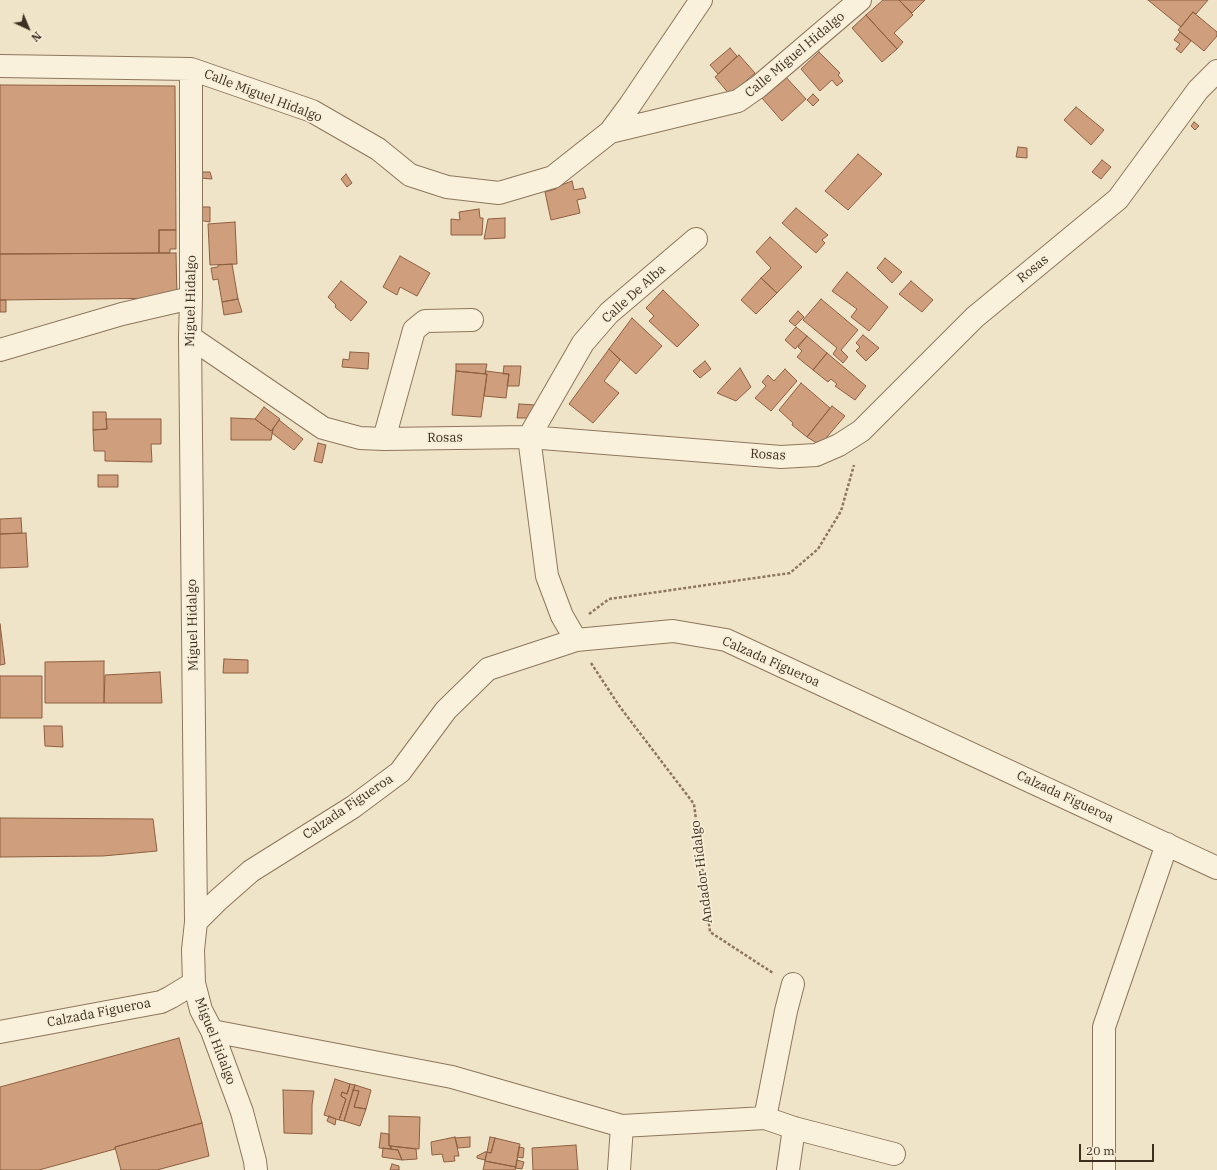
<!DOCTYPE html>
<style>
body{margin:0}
#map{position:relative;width:1217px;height:1170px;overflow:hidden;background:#f0e4c8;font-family:"IBM Plex Serif",serif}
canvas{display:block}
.north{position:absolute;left:8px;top:8px;width:40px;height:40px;-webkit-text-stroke:3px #f7eed8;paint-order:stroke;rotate:136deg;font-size:11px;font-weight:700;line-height:16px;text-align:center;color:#3d2e20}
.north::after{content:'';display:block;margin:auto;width:14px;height:18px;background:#3d2e20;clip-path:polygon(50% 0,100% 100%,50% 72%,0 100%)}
.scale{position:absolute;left:1079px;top:1144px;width:75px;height:18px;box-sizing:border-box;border:2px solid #3d2e20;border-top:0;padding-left:5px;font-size:12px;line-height:14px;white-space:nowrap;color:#3d2e20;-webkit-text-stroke:3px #f7eed8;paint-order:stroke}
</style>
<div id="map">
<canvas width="1217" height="1170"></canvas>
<div class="north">N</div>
<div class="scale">20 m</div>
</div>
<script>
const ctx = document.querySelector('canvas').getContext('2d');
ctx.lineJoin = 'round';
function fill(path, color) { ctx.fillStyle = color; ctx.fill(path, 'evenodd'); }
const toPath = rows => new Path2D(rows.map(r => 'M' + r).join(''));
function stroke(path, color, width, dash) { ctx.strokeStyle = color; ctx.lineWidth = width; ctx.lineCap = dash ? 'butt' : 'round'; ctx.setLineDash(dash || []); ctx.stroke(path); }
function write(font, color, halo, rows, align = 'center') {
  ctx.font = font + ' "IBM Plex Serif",serif'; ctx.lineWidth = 3.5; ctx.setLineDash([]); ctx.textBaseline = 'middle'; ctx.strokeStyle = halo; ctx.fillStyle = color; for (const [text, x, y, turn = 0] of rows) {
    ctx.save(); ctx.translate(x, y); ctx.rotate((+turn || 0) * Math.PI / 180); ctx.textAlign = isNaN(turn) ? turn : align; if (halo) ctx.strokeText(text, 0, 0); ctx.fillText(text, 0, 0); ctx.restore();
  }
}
const building = toPath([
 [883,0,899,0,913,15,894,33,903,42,897,49,866,15,883,0],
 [899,0,925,0,912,13,899,0],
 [1148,0,1208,0,1196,14,1193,12,1181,27,1148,0],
 [1193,12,1217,32,1217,36,1204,51,1178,30,1193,12],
 [866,15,897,49,882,62,852,28,866,15],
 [1180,32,1191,41,1181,53,1176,49,1180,44,1174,40,1180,32],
 [730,48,737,56,718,74,710,65,730,48],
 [819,52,840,73,838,75,843,81,837,86,832,80,820,91,801,69,819,52],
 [739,55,755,73,730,95,715,77,739,55],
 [784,75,806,99,782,121,761,97,784,75],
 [0,85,175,86,176,230,159,230,159,253,0,254,0,85],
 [813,94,819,100,813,106,807,100,813,94],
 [1076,107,1104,130,1091,145,1064,120,1076,107],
 [1194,122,1199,126,1195,130,1191,126,1194,122],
 [1018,147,1027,148,1027,158,1016,157,1018,147],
 [858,154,882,174,848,210,825,191,858,154],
 [1102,160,1111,167,1101,179,1092,172,1102,160],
 [200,172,210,172,212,179,200,178,200,172],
 [346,174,352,183,347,187,341,179,346,174],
 [572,181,574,190,583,188,586,198,577,200,580,213,551,220,545,192,556,189,556,187,572,181],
 [198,207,210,207,210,222,198,220,198,207],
 [796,208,828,235,822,240,825,243,816,253,782,223,796,208],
 [479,209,480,218,483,218,482,235,451,235,451,219,460,220,459,212,479,209],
 [505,218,505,238,484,239,488,219,505,218],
 [235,222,237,264,210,265,208,224,235,222],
 [159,230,176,230,176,249,170,249,170,253,159,253,159,230],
 [770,237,802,267,777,293,761,278,771,268,756,252,770,237],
 [176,253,177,298,0,300,0,254,176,253],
 [400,256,430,273,417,296,400,287,397,295,383,287,400,256],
 [885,258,902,272,892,283,877,268,885,258],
 [232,264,238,299,222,302,218,279,213,280,211,268,218,267,218,265,232,264],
 [847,272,888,307,869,331,851,317,857,309,832,291,847,272],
 [761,278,777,293,756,314,741,300,761,278],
 [341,281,367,302,351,321,335,307,336,305,328,297,341,281],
 [911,281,933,300,922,312,899,294,911,281],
 [663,290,699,325,677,347,649,321,654,316,646,308,663,290],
 [238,299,242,312,224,315,222,302,238,299],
 [821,299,858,330,841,350,848,357,843,363,833,354,837,348,803,320,821,299],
 [0,300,6,300,6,312,0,312,0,300],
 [798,311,804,317,795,326,789,321,798,311],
 [632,318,662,346,636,374,609,349,632,318],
 [796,327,807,336,795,349,785,340,796,327],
 [863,335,879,348,866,361,856,351,860,347,856,343,863,335],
 [807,336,827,353,813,370,797,357,802,351,798,347,807,336],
 [609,349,620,360,604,381,619,393,593,423,569,404,609,349],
 [350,352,369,353,368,369,342,367,343,359,349,360,350,352],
 [827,353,866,386,855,400,835,386,837,384,831,379,828,382,813,370,827,353],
 [705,361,711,369,700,378,693,371,705,361],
 [456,364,487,364,485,374,456,371,456,364],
 [504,366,521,366,519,386,507,386,509,374,503,374,504,366],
 [740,368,751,387,736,401,717,393,740,368],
 [785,369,797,381,771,411,755,398,766,386,762,382,768,375,774,381,785,369],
 [456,371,487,374,481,417,452,415,456,371],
 [486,371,509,374,506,398,484,396,487,374,485,374,486,371],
 [801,383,830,408,807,437,792,425,793,423,779,410,801,383],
 [519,404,536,405,534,418,517,418,519,404],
 [832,406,845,416,820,445,807,437,832,406],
 [264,407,280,419,271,431,255,419,264,407],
 [93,412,106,412,107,429,93,430,93,412],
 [231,418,255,419,271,431,273,429,271,440,231,440,231,418],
 [106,419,161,419,161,444,151,444,152,462,105,461,105,451,94,451,93,430,107,429,106,419],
 [279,420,303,439,294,450,272,433,273,429,279,420],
 [318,443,326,445,322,463,314,461,318,443],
 [98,475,118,475,118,487,98,487,98,475],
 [21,518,22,533,0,534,0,519,21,518],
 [26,533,28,567,0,568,0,534,26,533],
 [0,624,5,664,0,665,0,624],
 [224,659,248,660,248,673,223,673,224,659],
 [104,661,104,703,45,703,45,662,104,661],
 [160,672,162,703,104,703,105,675,160,672],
 [0,676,42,676,42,718,0,718,0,676],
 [44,726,62,726,63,747,45,746,44,726],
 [0,818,153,819,157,851,103,856,0,857,0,818],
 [179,1038,202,1123,115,1147,115,1149,39,1170,0,1170,0,1087,179,1038],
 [335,1079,350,1084,347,1094,342,1092,341,1096,346,1099,339,1120,324,1115,335,1079],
 [350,1084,355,1085,344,1121,339,1120,346,1099,341,1096,342,1092,347,1094,350,1084],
 [355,1085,371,1090,366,1109,354,1107,359,1091,353,1090,355,1085],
 [283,1090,314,1091,312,1105,312,1134,284,1133,283,1090],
 [353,1090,359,1091,354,1107,366,1109,360,1126,344,1121,353,1090],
 [329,1116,336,1119,335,1125,327,1121,329,1116],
 [389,1116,420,1117,419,1149,389,1146,389,1116],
 [202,1123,209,1156,157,1170,121,1170,115,1147,202,1123],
 [381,1133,389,1134,389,1146,391,1146,391,1149,379,1148,381,1133],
 [455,1137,459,1156,454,1156,455,1161,444,1162,442,1154,432,1155,431,1142,455,1137],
 [470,1137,470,1147,458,1148,455,1138,470,1137],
 [490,1137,495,1138,491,1153,487,1152,490,1137],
 [495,1138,520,1144,516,1167,485,1161,487,1152,491,1153,495,1138],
 [576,1145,578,1170,533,1170,532,1148,576,1145],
 [391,1146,416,1149,417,1159,402,1160,398,1150,391,1149,391,1146],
 [519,1147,524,1148,523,1158,517,1157,519,1147],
 [383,1148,398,1150,402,1160,382,1157,383,1148],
 [485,1152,487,1152,485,1160,477,1158,477,1156,485,1152],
 [517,1160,524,1162,522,1169,515,1168,517,1160],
 [485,1161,500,1164,516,1167,515,1170,483,1170,485,1161],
 [392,1164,399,1166,399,1170,390,1170,392,1164]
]);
fill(building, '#cf9f7d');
stroke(building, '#8d5f41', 1);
const minor = toPath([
 [0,66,191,69,312,111,378,149,410,175,447,187,499,193,553,177,610,132,630,105,701,0],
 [191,69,191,298,190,337,196,922,193,950,194,983,201,1010,212,1031,242,1112,255,1161,256,1170],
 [610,132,738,101,758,87,860,0],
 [190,337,323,428,360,438,384,439,529,437,781,457,816,455,839,445,861,431,975,317,1118,199,1198,90,1217,71],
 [0,350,122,314,191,298],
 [384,439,414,330,425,321,472,320],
 [576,640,562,616,547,576,529,437,583,343,609,313,696,239],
 [196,922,218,900,251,871,353,807,400,772,446,710,488,669,576,640,673,631,726,640,1217,868],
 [212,1031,452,1077,622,1126],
 [0,1032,161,1002,171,997,194,983],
 [765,1118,786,1011,793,984],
 [619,1170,622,1126,765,1118,794,1128,894,1154],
 [788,1170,794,1128],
 [1104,1170,1104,1027,1167,844]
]);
stroke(minor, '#8d765c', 24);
stroke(toPath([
 [589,614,609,599,790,573,818,549,841,511,854,465],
 [591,663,620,707,694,804,710,932,773,973]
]), '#8d765c', 2.5, [3, 2]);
stroke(minor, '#faf1dc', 22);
write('13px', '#3d2e20', '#f7eed8', [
 ["Calle Miguel Hidalgo",795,55,-40],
 ["Calle Miguel Hidalgo",263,96,21],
 ["Rosas",1033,269,-39],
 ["Calle De Alba",634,294,-42],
 ["Miguel Hidalgo",191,301,-89],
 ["Rosas",445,438,-1],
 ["Rosas",768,455,3],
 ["Miguel Hidalgo",193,625,-91],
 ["Calzada Figueroa",771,662,24],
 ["Calzada Figueroa",1065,797,25],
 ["Calzada Figueroa",348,807,-34],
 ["Andador Hidalgo",702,872,-97],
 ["Calzada Figueroa",99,1013,-11],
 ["Miguel Hidalgo",215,1041,69]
]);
</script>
